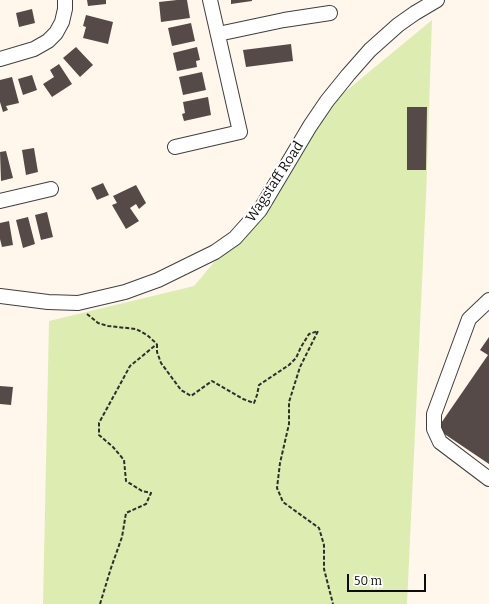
<!DOCTYPE html>
<style>
body{margin:0}
#map{position:relative;width:489px;height:604px;overflow:hidden;background:#fff7ec;font-family:Bitter,serif}
canvas{display:block}
.scale{position:absolute;left:347px;top:574px;width:79px;height:18px;box-sizing:border-box;border:2px solid #0c0c0c;border-top:0;padding-left:5px;font-size:12px;line-height:14px;white-space:nowrap;color:#0c0c0c;-webkit-text-stroke:3px #fff;paint-order:stroke}
</style>
<div id="map">
<canvas width="489" height="604"></canvas>
<div class="scale">50 m</div>
</div>
<script>
const ctx = document.querySelector('canvas').getContext('2d');
ctx.lineJoin = 'round';
function fill(path, color) { ctx.fillStyle = color; ctx.fill(path, 'evenodd'); }
const toPath = rows => new Path2D(rows.map(r => 'M' + r).join(''));
function stroke(path, color, width, dash) { ctx.strokeStyle = color; ctx.lineWidth = width; ctx.lineCap = dash ? 'butt' : 'round'; ctx.setLineDash(dash || []); ctx.stroke(path); }
function write(font, color, halo, rows, align = 'center') {
  ctx.font = font + ' Bitter,serif'; ctx.lineWidth = 4; ctx.setLineDash([]); ctx.textBaseline = 'middle'; ctx.strokeStyle = halo; ctx.fillStyle = color; for (const [text, x, y, turn = 0] of rows) {
    ctx.save(); ctx.translate(x, y); ctx.rotate((+turn || 0) * Math.PI / 180); ctx.textAlign = isNaN(turn) ? turn : align; if (halo) ctx.strokeText(text, 0, 0); ctx.fillText(text, 0, 0); ctx.restore();
  }
}
fill(toPath([
 [432,20,426,197,407,604,43,604,49,321,194,286,270,196,329,105]
]), '#ddedb1');
fill(toPath([
 [87,0,106,0,106,4,88,6],
 [177,0,187,0,190,18,161,22,159,2],
 [231,0,252,0,252,1,231,4],
 [32,9,35,23,19,27,16,13],
 [86,15,113,22,108,44,83,38,86,27,83,26],
 [191,23,195,41,172,46,168,28],
 [291,44,293,61,246,67,243,50],
 [76,47,93,65,80,77,63,58],
 [197,47,200,60,196,61,197,67,177,71,173,53],
 [59,64,72,84,52,97,43,84,54,77,50,70],
 [202,72,206,90,183,95,179,77],
 [32,75,37,90,23,95,18,79],
 [12,77,19,103,6,106,8,110,3,112,0,102,0,80],
 [208,97,211,115,184,121,182,114,185,113,183,102],
 [407,107,427,107,426,170,407,170],
 [34,148,38,172,26,175,22,150],
 [6,151,13,178,1,181,0,152],
 [103,183,109,195,97,200,91,188],
 [136,185,146,203,139,209,136,204,130,208,139,221,126,229,112,205,117,203,113,196],
 [47,212,53,237,41,240,35,215],
 [28,217,35,244,23,248,16,220],
 [9,221,13,245,2,247,0,239,0,223],
 [489,337,489,464,437,429,488,355,480,350],
 [0,386,13,387,11,405,0,404]
]), '#564a48');
const minor = toPath([
 [218,34,284,20,330,13],
 [0,59,34,49,48,41,56,33,62,22,65,9,65,0],
 [175,147,240,132,210,0],
 [0,201,51,189],
 [0,296,48,302,78,303,125,292,158,280,215,252,235,238,260,210,310,126,327,101,348,75,370,50,398,25,415,13,437,0],
 [489,300,469,319,434,414,434,429,440,442,489,479]
]);
stroke(minor, '#3f3f3f', 16);
stroke(toPath([
 [87,314,98,323,108,326,136,329,147,335,157,344],
 [157,344,157,352,161,363,181,390,191,396,212,381,243,399,254,403,257,395,259,385,289,365,296,358,301,347,309,334,318,331,300,367,289,402,289,424,280,463,277,488,283,502,319,528,324,545,324,569,333,604],
 [100,604,111,568,122,537,126,513,146,504,151,493,142,491,126,481,124,460,113,447,99,435,99,423,130,366,157,344]
]), '#2e2e2e', 2, [4, 2]);
stroke(minor, '#fff', 14);
write('14px', '#0c0c0c', '#fff', [
 ["Wagstaff Road",275,182,-57]
]);
</script>
